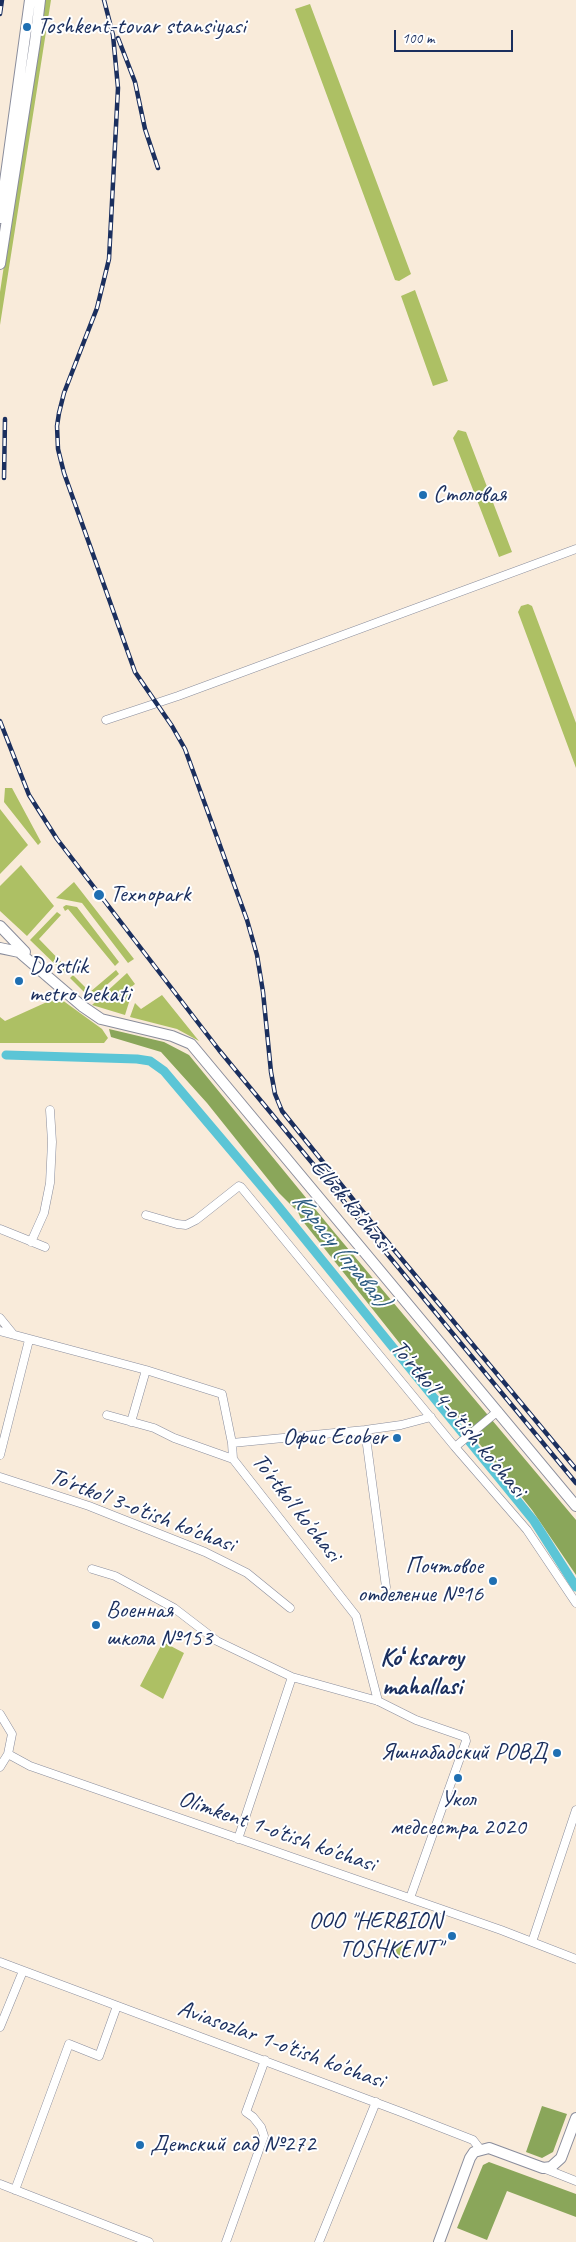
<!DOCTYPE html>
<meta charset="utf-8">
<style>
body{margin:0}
#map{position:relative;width:576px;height:2242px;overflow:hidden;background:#f9ebda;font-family:Caveat,sans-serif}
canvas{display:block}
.scale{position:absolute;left:394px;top:30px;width:119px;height:22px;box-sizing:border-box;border:2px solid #1b2f5e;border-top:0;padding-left:6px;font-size:15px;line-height:18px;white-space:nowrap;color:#1b2f5e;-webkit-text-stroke:4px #fff;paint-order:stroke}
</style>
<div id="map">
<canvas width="576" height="2242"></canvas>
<div class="scale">100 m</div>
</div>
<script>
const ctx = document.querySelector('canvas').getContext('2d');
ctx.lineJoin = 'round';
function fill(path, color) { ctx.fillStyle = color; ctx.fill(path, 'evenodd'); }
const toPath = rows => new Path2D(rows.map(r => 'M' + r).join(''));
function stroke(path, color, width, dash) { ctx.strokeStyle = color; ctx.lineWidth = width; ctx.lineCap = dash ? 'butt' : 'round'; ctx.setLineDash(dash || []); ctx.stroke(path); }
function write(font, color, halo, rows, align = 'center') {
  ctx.font = font + ' Caveat,sans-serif'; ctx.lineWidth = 4; ctx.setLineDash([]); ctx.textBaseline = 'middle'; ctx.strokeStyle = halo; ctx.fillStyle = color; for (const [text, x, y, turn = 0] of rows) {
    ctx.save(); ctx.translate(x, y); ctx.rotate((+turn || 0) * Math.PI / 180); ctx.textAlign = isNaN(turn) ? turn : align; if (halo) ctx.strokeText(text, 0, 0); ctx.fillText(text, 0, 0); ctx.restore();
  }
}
fill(toPath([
 [44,0,51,0,0,325,0,292],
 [310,4,411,274,399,281,395,280,295,9],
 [415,290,448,381,433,386,401,296],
 [458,430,466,432,512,552,499,557,453,438],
 [528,604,532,606,576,723,576,768,518,612,521,606],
 [5,788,12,788,41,842,38,845,4,802],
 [0,809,28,845,0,874],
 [21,865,54,906,27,936,0,911,0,886],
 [74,882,134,959,128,963,82,903,56,898],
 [66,905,77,907,119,962,115,966,68,909,65,911,63,907],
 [57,912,61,915,39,939,68,969,64,973,30,940],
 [116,970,119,974,91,999,70,978,73,975,90,992],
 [127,973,135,984,126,991,130,999,125,1015,92,1005],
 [162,995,199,1041,177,1029,130,1017,135,1003,141,1009],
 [58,997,102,1029,108,1038,104,1043,0,1043,0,1017,5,1021],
 [163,1642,184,1653,163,1699,140,1686],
 [399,1941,405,1943,404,1948,408,1949,404,1959,393,1957]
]), '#adc064');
fill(toPath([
 [109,1029,164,1042,189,1055,334,1232,576,1520,576,1575,532,1510,301,1219,298,1212,279,1193,207,1103,161,1052,111,1037],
 [542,2106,567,2114,553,2152,542,2158,526,2152],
 [489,2162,576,2194,576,2217,507,2191,487,2240,457,2228,483,2165]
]), '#8aa65a');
stroke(toPath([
 [6,1055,137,1059,150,1061,164,1071,274,1201,534,1521,576,1587]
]), '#5bc5d6', 9);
const minor = toPath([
 [106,720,178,696,576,549],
 [146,1215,177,1224,186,1225,196,1220,239,1186,241,1187,455,1447,527,1530,576,1603],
 [0,1229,45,1247],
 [31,1242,44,1213,50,1183,52,1142,50,1110],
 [0,1318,13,1334],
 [0,1331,146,1370,222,1394,232,1443,233,1459,356,1616,378,1701],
 [107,1415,154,1428,174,1438,233,1459],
 [131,1422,146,1370],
 [365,1430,386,1587],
 [232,1443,365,1430,401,1425,431,1417],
 [455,1447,498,1411],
 [0,1455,29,1340],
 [0,1477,89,1506,205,1552,247,1573,290,1608],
 [92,1569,115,1576,174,1608,217,1641,292,1677,378,1701,416,1720,465,1737,466,1741,410,1898],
 [0,1714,12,1734,8,1754,0,1767],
 [8,1754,30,1766,501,1930,576,1959],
 [238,1839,292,1677],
 [532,1942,576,1810],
 [0,1962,401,2112,473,2140,480,2149],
 [0,2027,23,1971],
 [543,2168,576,2181],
 [0,2184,149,2242],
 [15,2190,69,2044,99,2056,117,2006],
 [226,2242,264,2136,261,2127,253,2117,246,2112,265,2060],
 [319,2242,376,2102]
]);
const secondary = toPath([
 [0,218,30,0],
 [0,264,35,42,40,0],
 [0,926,25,952],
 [0,948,19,952,82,1006,101,1019,172,1036,191,1044,576,1506],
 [439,2242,470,2158,474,2152,489,2148,543,2168,551,2167,561,2158,576,2118]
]);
stroke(minor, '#8a8d9c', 9);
stroke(secondary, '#8a8d9c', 12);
stroke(minor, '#fff', 8);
stroke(secondary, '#fff', 10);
const rail = toPath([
 [104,0,113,35,118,88,109,259,97,308,64,393,59,413,57,426,58,449,64,473,135,672,172,726,185,749,247,920,257,955,263,992,271,1072,275,1094,282,1111,376,1228,576,1469],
 [0,14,2,0],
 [118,38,135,82,145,129,158,168],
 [4,478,5,419],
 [0,721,29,795,57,839,219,1050,576,1483]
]);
stroke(rail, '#1b2f5e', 4.5);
stroke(rail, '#fff', 2.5, [8]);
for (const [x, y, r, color] of [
 [27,27,5,"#1f6fb2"],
 [423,495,5,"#1f6fb2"],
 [99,895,6,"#1f6fb2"],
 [19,981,5,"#1f6fb2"],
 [397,1438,5,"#1f6fb2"],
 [493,1581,5,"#1f6fb2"],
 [96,1625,5,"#1f6fb2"],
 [557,1753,5,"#1f6fb2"],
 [458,1778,5,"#1f6fb2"],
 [452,1936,5,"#1f6fb2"],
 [140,2145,5,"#1f6fb2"]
]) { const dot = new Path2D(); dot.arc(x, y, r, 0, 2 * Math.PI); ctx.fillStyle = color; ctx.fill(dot); stroke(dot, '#fff', 2); }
write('24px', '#1b2f5e', '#fff', [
 ["Toshkent-tovar stansiyasi",37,27],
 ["Столовая",433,495],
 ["Texnopark",110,895],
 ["Do'stlik",29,967],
 ["metro bekati",29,995],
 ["Офис Ecober",387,1438,"right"],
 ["Почтовое",483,1567,"right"],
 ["отделение №16",483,1595,"right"],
 ["Военная",106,1611],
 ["школа №153",106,1639],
 ["Яшнабадский РОВД",547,1753,"right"],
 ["Укол",458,1800,"center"],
 ["медсестра 2020",458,1828,"center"],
 ["ООО \"HERBION",442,1922,"right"],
 ["TOSHKENT\"",442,1950,"right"],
 ["Детский сад №272",150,2145]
], 'left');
write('24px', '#1b2f5e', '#fff', [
 ["Elbek ko'chasi",351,1206,50],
 ["To'rtko'l 4-o'tish ko'chasi",458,1419,50],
 ["To'rtko'l ko'chasi",296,1508,52],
 ["To'rtko'l 3-o'tish ko'chasi",142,1511,21],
 ["Olimkent 1-o'tish ko'chasi",277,1832,19],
 ["Aviasozlar 1-o'tish ko'chasi",281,2045,20]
]);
write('italic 25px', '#2e5c82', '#fff', [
 ["Карасу (правая)",340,1250,51]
]);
write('bold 25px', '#1b2f5e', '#fff', [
 ["Koʻksaroy",422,1658],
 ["mahallasi",422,1687]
]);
</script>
